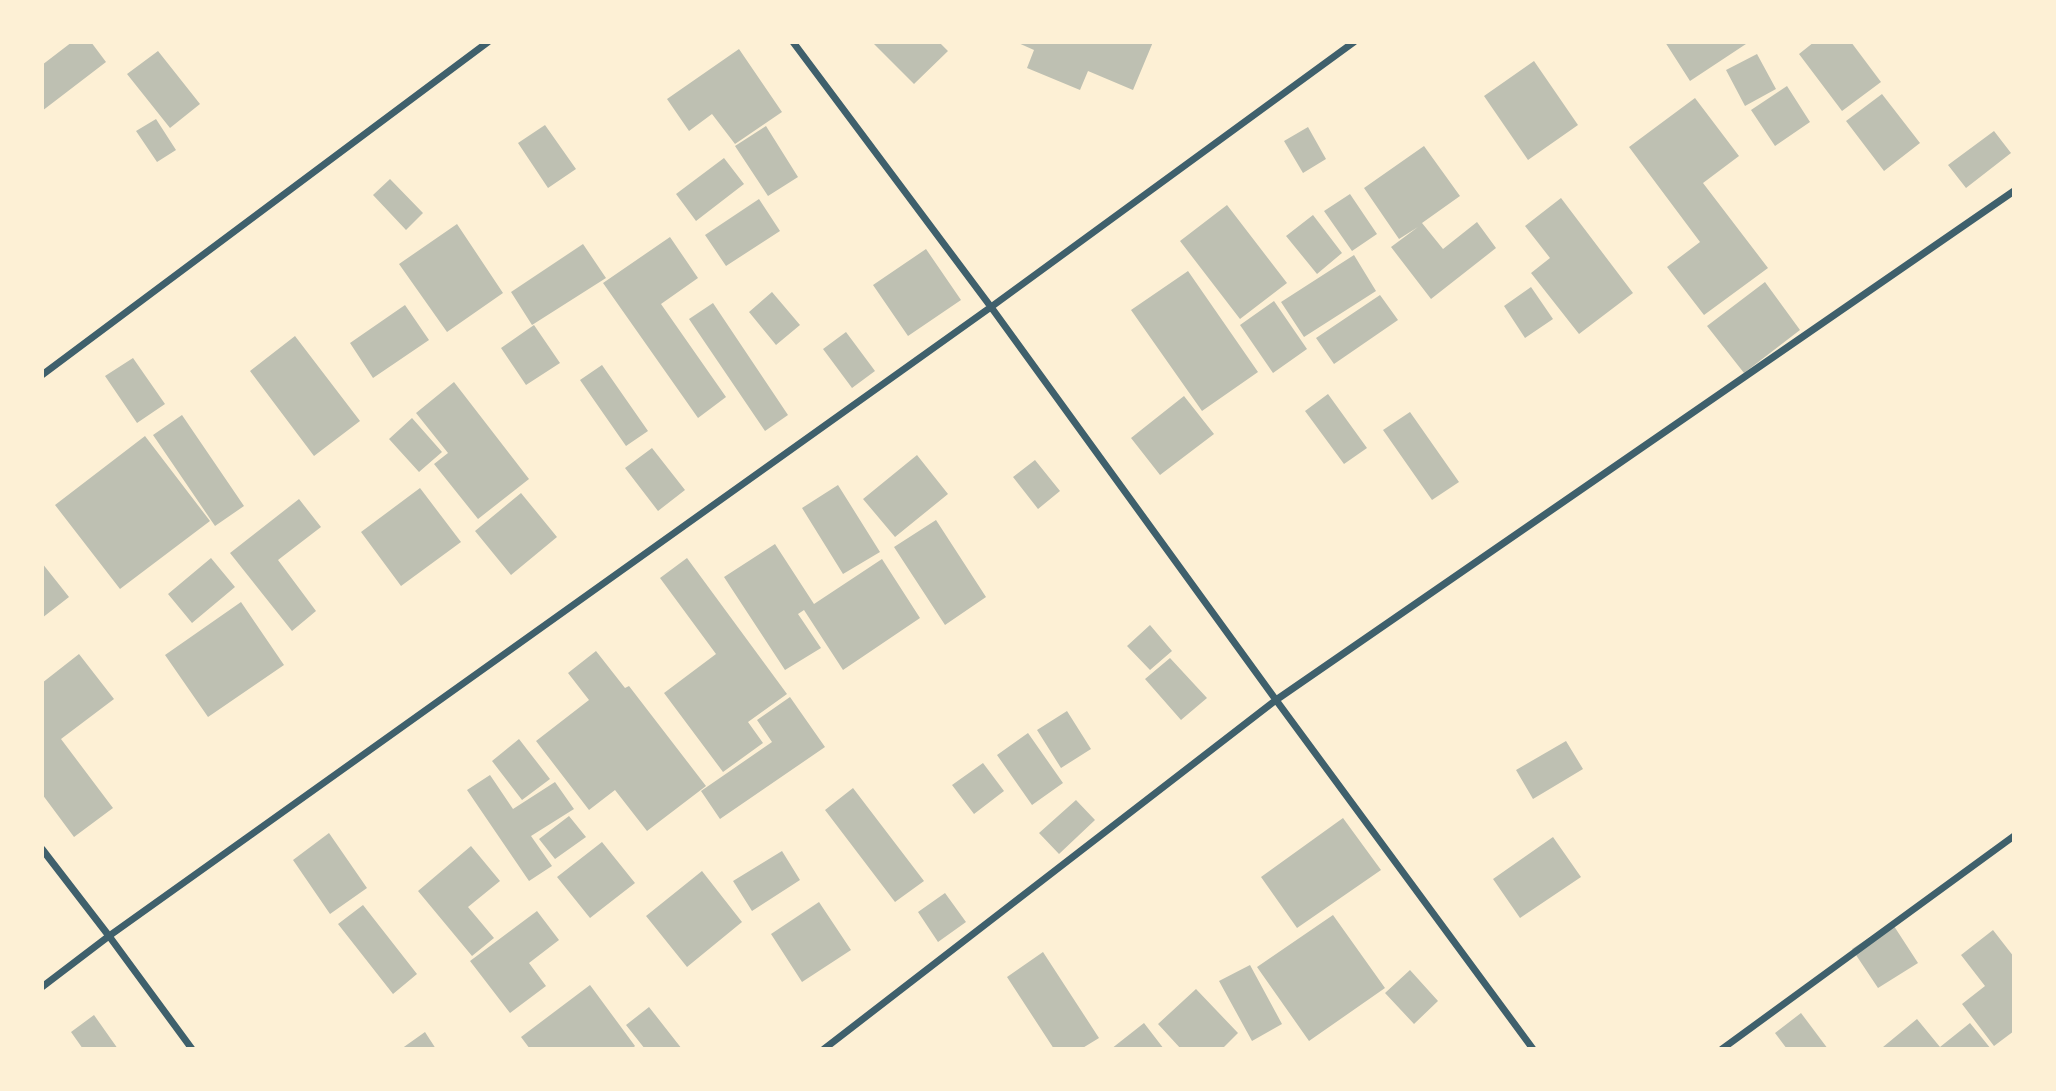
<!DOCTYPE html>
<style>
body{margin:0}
#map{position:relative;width:2056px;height:1091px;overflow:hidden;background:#fdf0d5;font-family:"Fira Sans Condensed",sans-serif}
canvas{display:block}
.frame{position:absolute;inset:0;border:44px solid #fdf0d5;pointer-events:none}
</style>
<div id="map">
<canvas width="2056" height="1091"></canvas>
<div class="frame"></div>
</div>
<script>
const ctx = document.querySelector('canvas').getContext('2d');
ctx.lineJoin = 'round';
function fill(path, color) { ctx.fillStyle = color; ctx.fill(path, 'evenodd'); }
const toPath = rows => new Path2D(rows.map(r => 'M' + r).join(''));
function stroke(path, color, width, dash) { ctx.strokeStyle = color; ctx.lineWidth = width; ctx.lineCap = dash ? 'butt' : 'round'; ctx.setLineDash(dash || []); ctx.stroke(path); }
fill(toPath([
 [72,42,91,42,106,62,42,111,42,65],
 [872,42,939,42,948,51,914,84],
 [1016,42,1153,42,1133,90,1088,71,1080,90,1027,68,1034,50],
 [1665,42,1749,42,1690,81],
 [1814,42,1851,42,1881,82,1842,111,1799,54],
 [739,49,782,112,735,144,712,114,689,131,667,99],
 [158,51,200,104,170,128,127,74],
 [1757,54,1776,89,1745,106,1726,70],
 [1534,61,1578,125,1528,160,1484,96],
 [1787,86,1810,122,1775,146,1751,110],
 [1882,94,1920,143,1884,171,1846,121],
 [1695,98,1739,156,1703,183,1768,268,1704,315,1667,267,1700,242,1629,147],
 [156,119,176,150,157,162,136,131],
 [545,125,576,169,548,188,518,143],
 [766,126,798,177,768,196,735,146],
 [1308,127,1326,159,1303,173,1284,141],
 [1994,131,2011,153,1966,188,1948,165],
 [1424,146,1460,196,1422,223,1443,249,1477,222,1496,248,1431,299,1391,247,1418,227,1399,239,1364,188],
 [724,158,744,184,696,221,676,194],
 [390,179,423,213,406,230,373,195],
 [1350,194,1377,234,1352,251,1324,211],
 [1561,198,1633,293,1579,334,1531,273,1550,258,1525,226],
 [759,199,780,231,726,266,705,235],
 [1227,205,1287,283,1240,319,1180,241],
 [1313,215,1342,253,1317,274,1286,236],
 [457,224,503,293,447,332,399,264],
 [670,237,698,278,661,304,726,397,698,418,603,283],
 [583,244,606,278,532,325,511,292],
 [926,249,961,300,908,336,873,285],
 [1354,255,1376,291,1304,337,1281,302],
 [1188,271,1258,372,1202,411,1131,310],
 [1765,282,1800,330,1744,373,1707,326],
 [1531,287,1553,319,1525,338,1504,306],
 [772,292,800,325,776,345,749,312],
 [1380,295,1398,320,1334,364,1316,338],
 [1274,301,1307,349,1273,373,1240,325],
 [713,303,788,415,765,431,689,319],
 [405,305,429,340,373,378,350,343],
 [534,325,560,363,526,385,501,348],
 [846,332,875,371,852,388,823,349],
 [295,336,360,421,314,456,250,371],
 [133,358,165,404,137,423,105,376],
 [602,365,648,431,626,446,580,380],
 [454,382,529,479,478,519,434,464,448,453,416,413],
 [1328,394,1367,448,1344,464,1305,411],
 [1184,396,1214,434,1160,475,1131,438],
 [1410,412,1459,482,1432,500,1383,430],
 [182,415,244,506,215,526,153,435],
 [412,418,442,452,419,472,389,439],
 [145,436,210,521,120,589,55,505],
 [652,448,685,490,658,511,625,468],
 [917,455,948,494,895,537,863,499],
 [1035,460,1060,491,1038,509,1013,477],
 [838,485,880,552,843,574,802,508],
 [420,488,461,542,401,586,361,532],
 [521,493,557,537,511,575,475,531],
 [299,499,321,527,278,560,316,611,292,631,230,553],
 [936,520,986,597,945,625,894,547],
 [775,544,814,604,882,559,920,618,843,670,804,610,798,614,821,648,785,670,724,577],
 [211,558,235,587,192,623,168,594],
 [687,558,787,694,748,722,763,743,723,772,664,693,716,654,660,578],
 [42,563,69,597,42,618],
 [241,602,284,665,208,717,165,655],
 [1150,625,1172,651,1150,670,1127,646],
 [596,651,625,688,629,686,706,786,647,831,615,790,589,810,536,741,589,700,568,673],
 [79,654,114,699,61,739,113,808,74,837,42,794,42,683],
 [1170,658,1207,698,1181,720,1145,679],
 [790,697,825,747,720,819,701,791,772,742,757,720],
 [1067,711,1091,749,1061,768,1037,730],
 [1028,733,1063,783,1032,805,997,755],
 [519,739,550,779,522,800,492,761],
 [1566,741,1583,769,1533,799,1516,770],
 [983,763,1004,791,974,814,952,785],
 [490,775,513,809,555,782,574,809,531,836,552,866,529,881,467,790],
 [853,788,924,881,895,902,825,810],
 [1076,800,1095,820,1059,854,1039,833],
 [569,816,586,837,555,859,539,839],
 [1343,818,1381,870,1297,928,1261,877],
 [329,833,367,888,330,914,293,860],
 [1553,837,1581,877,1520,918,1493,879],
 [602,842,635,883,590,918,557,877],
 [471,846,500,881,468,907,494,938,472,956,418,891],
 [782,851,800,880,752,911,733,881],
 [702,871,742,922,687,967,646,916],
 [945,893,966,922,938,942,918,912],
 [819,902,851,950,802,982,771,934],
 [363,905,417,974,393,994,338,924],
 [537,911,559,940,529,963,546,986,510,1013,470,961],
 [1333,915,1385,988,1309,1041,1257,967],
 [1892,923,1918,963,1878,988,1852,949],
 [1993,930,2014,957,2014,1031,1994,1046,1962,1004,1985,986,1961,955],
 [1043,952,1099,1038,1081,1049,1054,1049,1007,977],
 [1250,965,1282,1024,1252,1041,1219,981],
 [1410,970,1438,1001,1414,1024,1385,993],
 [590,985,635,1046,632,1049,530,1049,521,1037],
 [1196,989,1238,1033,1222,1049,1181,1049,1158,1024],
 [649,1007,682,1049,645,1049,626,1025],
 [1801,1013,1828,1049,1787,1049,1775,1033],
 [94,1015,118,1049,83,1049,71,1032],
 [1917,1019,1940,1047,1970,1023,1991,1049,1884,1049,1883,1047],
 [1144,1023,1164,1049,1111,1049],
 [425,1032,436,1049,401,1049]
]), '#bec0b2');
stroke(toPath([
 [793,42,991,307,1276,700,1533,1049],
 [42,375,488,42],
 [42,849,109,936,192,1049],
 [42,987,109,936,991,307,1354,42],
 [824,1049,1276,700,2014,191],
 [1722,1049,2014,836]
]), '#3f606c', 7);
</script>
